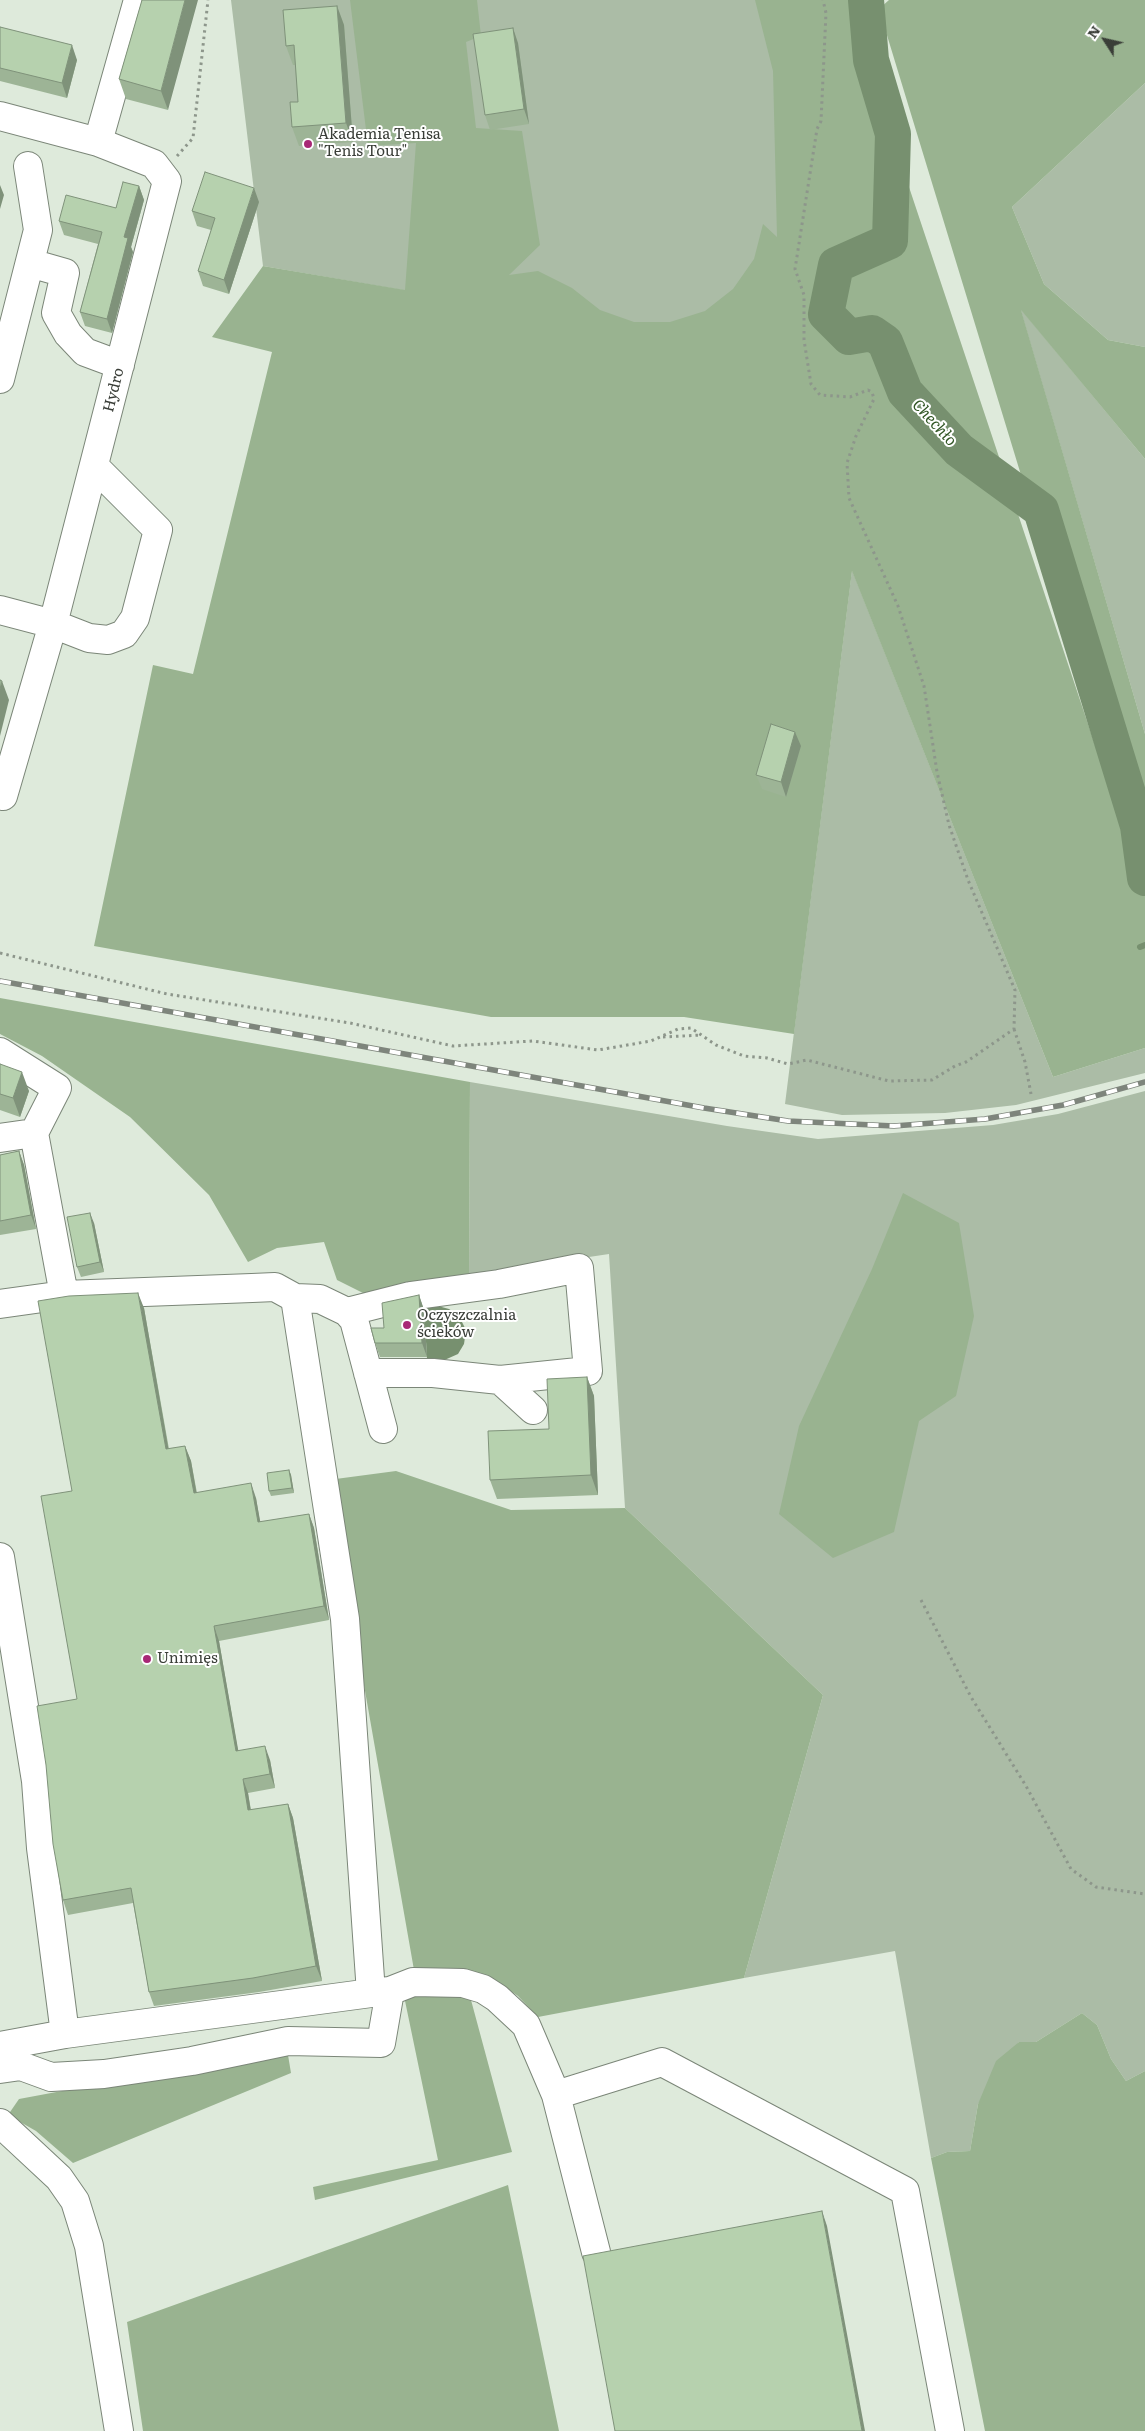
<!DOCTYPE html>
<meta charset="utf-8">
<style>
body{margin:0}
#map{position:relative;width:1145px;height:2431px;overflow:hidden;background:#deeadb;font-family:Literata,serif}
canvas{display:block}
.north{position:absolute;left:1080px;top:15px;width:50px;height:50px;-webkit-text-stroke:4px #fff;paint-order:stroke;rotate:305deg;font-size:14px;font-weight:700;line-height:20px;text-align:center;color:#3a3e38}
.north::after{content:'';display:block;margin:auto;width:18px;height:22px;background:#3a3e38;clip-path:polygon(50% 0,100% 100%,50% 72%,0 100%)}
</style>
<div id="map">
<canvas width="1145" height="2431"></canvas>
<div class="north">N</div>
</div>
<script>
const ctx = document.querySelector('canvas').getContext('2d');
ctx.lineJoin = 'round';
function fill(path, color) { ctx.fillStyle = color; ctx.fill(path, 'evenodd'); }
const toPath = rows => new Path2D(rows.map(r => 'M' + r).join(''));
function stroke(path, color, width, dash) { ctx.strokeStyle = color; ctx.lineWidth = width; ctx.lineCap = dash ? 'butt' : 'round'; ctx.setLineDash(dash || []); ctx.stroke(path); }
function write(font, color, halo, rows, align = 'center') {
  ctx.font = font + ' Literata,serif'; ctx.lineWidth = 4; ctx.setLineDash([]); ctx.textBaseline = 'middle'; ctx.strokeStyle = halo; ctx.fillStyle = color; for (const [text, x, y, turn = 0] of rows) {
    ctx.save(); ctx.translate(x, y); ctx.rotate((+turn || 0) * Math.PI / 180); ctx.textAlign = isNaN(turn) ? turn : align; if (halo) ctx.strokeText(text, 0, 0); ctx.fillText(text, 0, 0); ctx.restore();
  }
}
fill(toPath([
 [231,0,806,0,771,311,726,346,263,266],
 [1145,83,1145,347,1108,340,1044,284,1012,207],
 [1020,308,1145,459,1145,734],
 [852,570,1053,1077,1145,1048,1145,1073,1016,1105,945,1113,842,1115,785,1104],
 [470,1082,727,1126,818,1139,993,1125,1058,1114,1145,1091,1145,2071,1126,2081,1111,2059,1097,2025,1082,2013,1036,2042,1019,2042,978,2104,970,2151,947,2152,931,2158,895,1951,744,1978,823,1695,625,1508,609,1254,469,1275]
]), '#abbca6');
fill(toPath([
 [350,0,477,0,481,36,466,42,476,128,522,131,540,245,509,275,538,271,572,288,600,310,634,322,670,322,705,311,733,289,754,259,763,224,777,237,773,71,755,0,850,0,856,28,1145,895,1145,1048,1053,1077,852,571,794,1034,684,1017,491,1017,94,946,153,665,193,674,272,352,212,337,263,266,405,290,416,143,368,146],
 [889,0,1145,0,1145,83,1012,207,1044,284,1108,340,1145,347,1145,459,1021,310,1145,734,1145,882,879,9],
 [0,998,470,1082,469,1275,369,1296,337,1280,324,1242,277,1248,248,1262,209,1195,130,1117,42,1056,0,1034],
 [903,1193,959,1223,974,1316,956,1396,919,1421,894,1532,833,1558,779,1514,799,1426,872,1269],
 [396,1471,511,1510,625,1508,823,1695,744,1978,538,2017,518,1996,495,1980,477,1973,414,1970,328,1480],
 [455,1993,471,2000,512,2152,315,2200,313,2187,438,2160,404,1996],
 [1082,2013,1097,2025,1111,2059,1126,2081,1145,2071,1145,2431,985,2431,931,2158,947,2152,970,2151,978,2104,996,2061,1019,2042,1036,2042],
 [287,2049,291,2073,73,2163,36,2131,8,2115,19,2099],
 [508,2185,559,2431,143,2431,127,2322]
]), '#99b390');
fill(toPath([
 [438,1306,449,1309,459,1316,466,1330,464,1344,458,1354,440,1362,427,1359,424,1308]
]), '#77906f');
stroke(toPath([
 [1140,947,1145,945]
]), '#77906f', 6);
stroke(toPath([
 [866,0,871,60,893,134,890,241,836,265,826,314,849,337,872,333,885,342,905,392,959,450,1041,510,1138,826,1145,878]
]), '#77906f', 36);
const minor = toPath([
 [0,116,98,142,154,164,167,181,53,624,0,610],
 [98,142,138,0],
 [30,263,65,273,56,313,68,334,85,352,120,365],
 [0,379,38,230,28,166],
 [0,795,3,796,53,624,89,638,108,640,124,634,135,618,158,530,95,467],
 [0,1052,57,1088,34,1133,0,1138],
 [34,1133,64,1295],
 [0,1304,64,1295,252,1288,275,1287,295,1298,320,1299,347,1312,354,1320,383,1429],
 [347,1312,410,1296,499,1284,579,1268,588,1371,500,1380],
 [368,1373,433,1373,500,1380,533,1410],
 [0,1557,36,1781,41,1848,65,2034],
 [372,1993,390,1991,413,1982,463,1983,483,1989,497,1998,526,2025,556,2095],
 [0,2046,65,2034,371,1993,345,1619,295,1298],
 [0,2069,21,2066,51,2077,104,2074,192,2061,288,2041,381,2043,390,1991],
 [0,2123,59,2178,75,2201,89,2246,119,2431],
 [596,2252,556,2095,662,2062,905,2191,950,2431]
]);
stroke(minor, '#7b8678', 30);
stroke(toPath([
 [177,156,193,138,208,0],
 [0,953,167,994,350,1023,453,1046,533,1041,598,1050,651,1041,678,1029,691,1028,716,1045,744,1056,767,1058,788,1064,807,1060,889,1081,932,1080,955,1066,966,1062,1014,1029,1015,990,968,880,949,825,937,772,924,686,898,606,849,498,847,463,856,436,874,399,872,392,868,390,850,397,820,395,811,384,804,340,804,295,795,269,817,129,821,121,826,13,823,0],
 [1014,1029,1025,1062,1031,1094],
 [663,1037,702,1035],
 [921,1600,971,1697,1026,1786,1071,1869,1096,1887,1145,1894]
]), '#8d968b', 3, [2.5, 4]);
stroke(minor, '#fff', 28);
const rail = toPath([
 [0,981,704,1108,788,1121,894,1126,985,1119,1063,1105,1145,1082]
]);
stroke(rail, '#7e857c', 5.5);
stroke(rail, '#fff', 4, [11]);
fill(toPath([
 [142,0,168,110,126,99,119,79],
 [337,6,344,25,353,142,299,146,292,127,298,102,295,65,293,65,286,46],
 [0,27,77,60,67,98,0,81],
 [518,43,529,124,490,130,485,115],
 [139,186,144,200,131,247,133,252,112,333,85,326,80,312,98,244,64,235,59,221,116,208],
 [259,202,229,294,203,286,198,271,211,230,197,226,192,211],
 [801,746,786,797,762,789,756,775],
 [0,1064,29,1091,20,1117,0,1110],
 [19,1151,24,1165,36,1229,0,1235,0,1155],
 [94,1223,104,1272,81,1277,77,1267],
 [419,1295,424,1310,427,1357,380,1357,375,1343,384,1328],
 [144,1308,169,1449,185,1446,191,1461,197,1493,256,1498,260,1522,309,1514,314,1528,329,1620,219,1641,238,1751,270,1760,275,1788,248,1793,251,1810,288,1804,293,1818,322,1981,259,1992,154,2006,149,1992,133,1903,68,1915,63,1900,77,1699,72,1491],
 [587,1377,594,1396,598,1495,497,1499,490,1480,549,1429],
 [289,1470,291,1475,294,1493,271,1496,269,1491]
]), '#9db496');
fill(toPath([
 [185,0,198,0,168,110,161,91],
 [337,6,344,25,353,142,346,123],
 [513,28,518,43,529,124,524,109],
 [72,45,77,60,67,98,62,83],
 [0,185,4,195,0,209],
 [139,186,144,200,131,247,133,252,112,333,107,319,124,237],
 [254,188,259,202,229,294,224,280],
 [2,681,9,700,0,736,0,689],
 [795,732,801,746,786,797,781,782],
 [22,1072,29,1091,20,1117,13,1098],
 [19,1151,24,1165,36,1229,31,1215],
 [90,1213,94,1223,104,1272,100,1262],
 [138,1293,144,1308,171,1464,166,1449],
 [419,1295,424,1310,427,1357,422,1343],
 [587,1377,594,1396,598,1495,591,1475],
 [185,1446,191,1461,199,1508,194,1493],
 [289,1470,291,1475,294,1493,292,1488],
 [251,1483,256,1498,263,1537,258,1522],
 [309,1514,314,1528,329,1620,324,1606],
 [214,1626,219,1641,241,1766,236,1751],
 [265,1746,270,1760,275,1788,270,1774],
 [243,1779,248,1793,253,1825,248,1810],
 [288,1804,293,1818,322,1981,316,1966],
 [822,2211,827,2226,865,2431,862,2431]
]), '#7f927a');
const building = toPath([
 [142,0,185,0,161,91,119,79,142,0],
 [337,6,346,123,292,127,290,102,298,102,294,45,286,46,283,10,337,6],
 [0,27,72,45,62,83,0,68,0,27],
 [513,28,524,109,485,115,473,34,513,28],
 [205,172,254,188,224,280,198,271,215,218,192,211,205,172],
 [123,182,139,186,124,237,128,238,107,319,80,312,102,232,59,221,66,195,116,208,123,182],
 [0,680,2,681,0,689,0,680],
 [771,724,795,732,781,782,756,775,771,724],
 [0,1064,22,1072,13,1098,0,1094,0,1064],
 [19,1151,31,1215,0,1221,0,1155,19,1151],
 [90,1213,100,1262,77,1267,67,1217,90,1213],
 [138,1293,166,1449,185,1446,194,1493,251,1483,258,1522,309,1514,324,1606,214,1626,236,1751,265,1746,270,1774,243,1779,248,1810,288,1804,316,1966,253,1978,149,1992,131,1888,63,1900,53,1844,46,1765,37,1706,77,1699,41,1496,72,1491,38,1301,69,1296,138,1293],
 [419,1295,422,1343,375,1343,371,1328,384,1328,382,1303,419,1295],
 [587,1377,591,1475,490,1480,488,1431,549,1429,547,1379,587,1377],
 [289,1470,292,1488,269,1491,267,1473,289,1470],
 [822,2211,862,2431,615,2431,583,2256,822,2211]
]);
fill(building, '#b6d1ae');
stroke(building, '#7f927a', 1);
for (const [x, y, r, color] of [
 [308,144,5,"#a82876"],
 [407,1325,5,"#a82876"],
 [147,1659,5,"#a82876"]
]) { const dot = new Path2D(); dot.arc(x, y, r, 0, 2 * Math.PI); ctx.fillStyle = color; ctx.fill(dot); stroke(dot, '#fff', 2); }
write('15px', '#3a3e38', '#fff', [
 ["Akademia Tenisa",318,135],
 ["\"Tenis Tour\"",318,152],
 ["Oczyszczalnia",417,1316],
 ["ścieków",417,1333],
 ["Unimięs",157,1659]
], 'left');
write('15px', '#3a3e38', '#fff', [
 ["Hydro",114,390,-76]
]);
write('italic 16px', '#325625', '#fff', [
 ["Chechło",934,423,47]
]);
</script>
